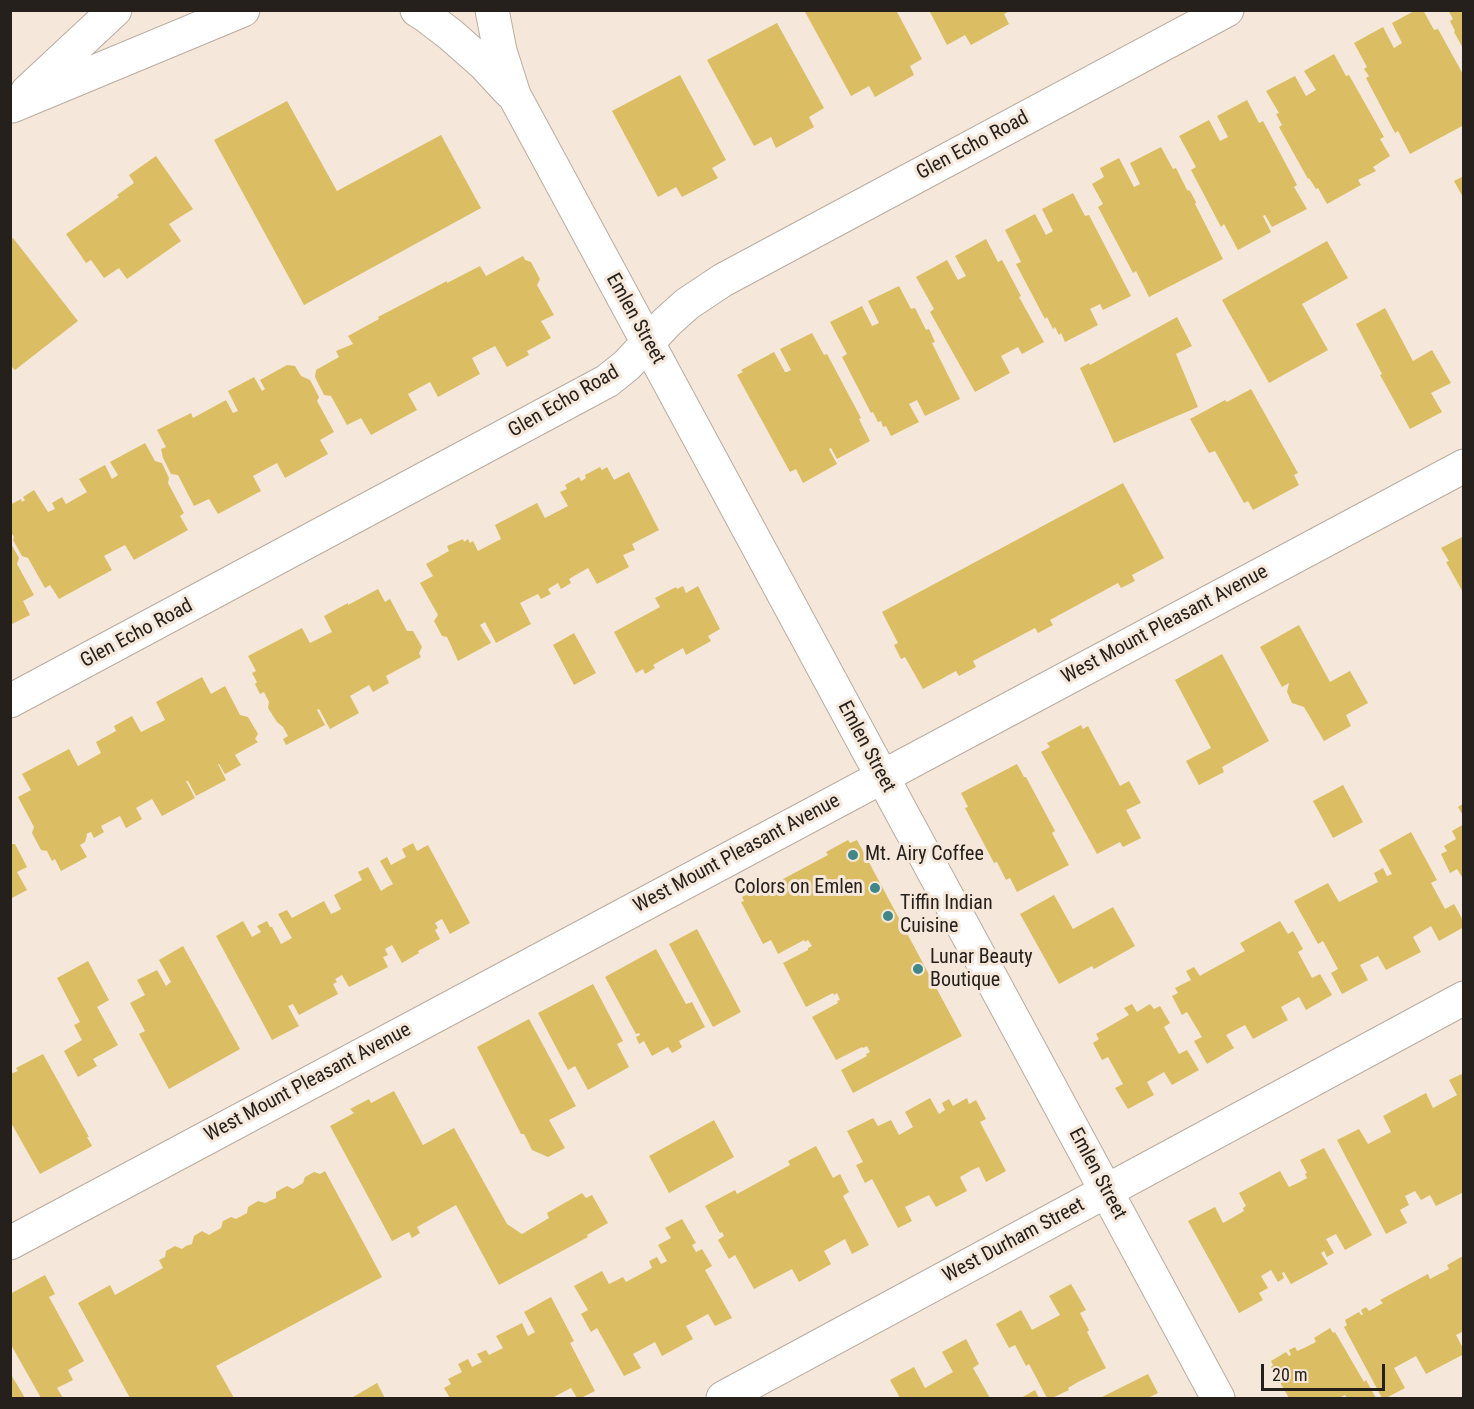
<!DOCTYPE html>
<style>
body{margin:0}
#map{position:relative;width:1474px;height:1409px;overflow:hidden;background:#f5e7da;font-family:"Roboto Condensed",sans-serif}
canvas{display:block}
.frame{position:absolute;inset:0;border:12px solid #25201b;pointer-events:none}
.scale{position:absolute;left:1261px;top:1364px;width:124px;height:27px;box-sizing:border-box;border:3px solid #25201b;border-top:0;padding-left:8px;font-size:18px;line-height:21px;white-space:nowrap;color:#25201b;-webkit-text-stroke:4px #f5e7da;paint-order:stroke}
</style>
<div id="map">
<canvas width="1474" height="1409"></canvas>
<div class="frame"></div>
<div class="scale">20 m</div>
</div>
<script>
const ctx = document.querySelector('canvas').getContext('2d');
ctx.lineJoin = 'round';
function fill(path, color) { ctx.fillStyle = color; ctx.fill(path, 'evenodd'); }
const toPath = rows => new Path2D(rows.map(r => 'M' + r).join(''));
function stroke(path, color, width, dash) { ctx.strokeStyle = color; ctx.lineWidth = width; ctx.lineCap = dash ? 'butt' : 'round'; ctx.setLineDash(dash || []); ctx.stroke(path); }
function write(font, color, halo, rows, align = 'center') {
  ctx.font = font + ' "Roboto Condensed",sans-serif'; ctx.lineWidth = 6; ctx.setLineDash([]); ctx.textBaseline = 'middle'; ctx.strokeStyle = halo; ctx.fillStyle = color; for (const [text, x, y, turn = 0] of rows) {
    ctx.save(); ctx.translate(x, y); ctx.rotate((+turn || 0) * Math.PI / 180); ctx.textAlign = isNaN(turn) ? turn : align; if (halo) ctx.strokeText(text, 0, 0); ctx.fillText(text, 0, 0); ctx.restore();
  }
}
fill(toPath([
 [804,10,896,10,922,59,910,66,914,75,875,97,869,86,851,96],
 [929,10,1012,10,1004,14,1009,24,971,45,965,35,947,45],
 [1416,10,1423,10,1434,30,1438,29,1464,76,1464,125,1410,154,1398,131,1395,133,1366,78,1369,76,1364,69,1367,67,1354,43,1383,27,1394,48,1402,43,1392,23],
 [1448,10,1464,10,1464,50,1454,32,1455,31,1450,21,1453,19],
 [777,23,824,108,809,117,814,127,776,148,771,137,754,146,707,60],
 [1334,54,1346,76,1349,75,1384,137,1380,139,1390,156,1373,167,1376,171,1358,180,1361,185,1327,204,1318,188,1316,189,1309,178,1308,179,1279,127,1282,125,1276,114,1279,113,1266,91,1295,76,1306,96,1316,90,1304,71],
 [680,75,726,160,712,168,718,178,682,197,676,187,658,197,612,111],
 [1247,100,1259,123,1263,121,1297,185,1294,187,1307,209,1272,227,1265,215,1263,216,1271,232,1238,250,1224,224,1221,227,1191,170,1196,167,1179,136,1209,120,1220,141,1228,137,1217,116],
 [287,101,337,191,441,135,481,208,304,305,214,140],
 [1161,147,1173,169,1176,168,1187,190,1190,191,1196,202,1195,204,1223,259,1149,297,1136,271,1133,273,1098,207,1103,204,1092,184,1104,177,1100,168,1119,158,1134,187,1140,184,1130,163],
 [156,156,193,209,169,224,181,241,127,279,119,268,104,278,91,260,86,263,66,234,119,197,117,195,134,183,129,175],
 [1464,176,1464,199,1454,181],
 [1073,193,1085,216,1089,215,1131,296,1103,310,1100,304,1090,309,1098,325,1065,342,1061,333,1059,335,1055,327,1053,329,1047,317,1045,319,1016,264,1021,262,1005,230,1035,214,1046,235,1053,231,1042,209],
 [13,238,78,321,15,370,10,365,10,240],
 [986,239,998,262,1002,260,1021,296,1019,297,1044,342,1022,354,1018,347,1001,356,1010,373,975,392,930,312,934,309,916,277,947,260,958,280,966,276,955,256],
 [1327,241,1348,278,1302,304,1328,350,1269,383,1222,300],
 [523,256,525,260,531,262,540,279,537,285,554,315,541,321,551,338,527,351,529,355,507,367,495,346,472,358,480,374,438,397,430,382,417,389,408,394,417,410,371,435,361,418,347,425,331,396,324,395,315,377,316,370,339,357,336,351,353,344,348,336,379,319,378,317,447,281,447,283,480,266,486,276],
 [899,286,911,309,915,308,926,330,929,329,935,342,932,343,960,399,925,416,917,400,909,404,919,422,891,436,886,426,883,427,881,421,878,422,873,412,871,413,842,357,847,354,830,322,862,306,872,326,879,323,868,301],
 [1385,308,1413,361,1432,350,1451,383,1431,393,1442,412,1410,429,1380,375,1382,374,1356,324],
 [1177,317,1192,346,1176,354,1198,407,1114,443,1080,368,1089,363,1090,365],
 [812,333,824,355,827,354,861,418,859,419,870,441,837,459,831,448,829,449,837,464,803,483,796,469,790,472,737,375,743,372,741,370,774,352,785,372,787,372,791,370,780,349],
 [287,365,295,366,301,376,310,380,319,397,317,401,334,432,320,440,328,454,285,478,277,463,253,476,261,491,218,514,209,499,194,506,178,475,171,474,163,458,161,449,166,447,157,430,191,413,193,418,226,400,233,413,238,411,228,391,254,377,262,391,265,389,260,380],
 [1251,389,1298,473,1294,475,1299,485,1253,510,1248,501,1244,503,1215,451,1209,453,1190,419,1225,400,1227,402],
 [145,443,155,461,162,463,169,478,168,483,184,513,180,516,188,530,134,560,125,545,104,556,112,570,59,599,50,585,45,588,28,558,22,556,13,540,14,537,10,531,10,505,21,499,22,502,25,500,23,497,34,490,48,512,55,509,52,503,62,497,66,504,87,492,79,479,105,465,112,479,118,475,110,462],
 [600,467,602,470,607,467,614,480,629,472,659,530,632,544,635,550,623,555,629,567,597,584,588,568,569,579,571,583,561,589,558,583,548,589,551,594,541,599,538,594,520,603,531,624,496,643,485,622,480,625,491,643,458,661,447,637,442,636,434,621,438,615,420,583,433,576,426,564,449,551,447,546,463,539,464,542,468,539,470,543,473,541,478,551,501,539,495,525,537,503,545,518,568,506,560,492,567,489,565,485,579,477,581,481,583,480,586,478,585,475],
 [1123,483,1164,558,1132,575,1135,581,1121,588,1118,583,1050,620,1053,625,1038,633,1035,628,973,661,976,667,959,676,956,671,923,689,905,657,901,659,894,645,898,643,882,612],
 [1464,536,1464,594,1446,562,1449,561,1441,548],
 [10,542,19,558,17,564,34,595,23,601,30,615,10,625],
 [683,586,686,593,698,586,720,629,708,636,711,641,686,655,683,648,653,665,655,668,645,674,643,669,636,673,614,632,660,607,655,598,676,587,677,589],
 [378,589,385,602,390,599,407,631,413,631,422,647,419,653,421,657,386,676,389,683,373,692,369,685,350,696,359,713,330,729,319,709,317,710,325,725,286,745,283,739,288,736,283,727,277,722,268,708,269,702,264,692,260,694,255,684,257,682,252,673,256,671,248,656,302,628,310,643,332,632,324,616,348,603,348,605],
 [1299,625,1330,682,1350,671,1368,703,1346,715,1351,726,1324,741,1304,707,1292,703,1287,692,1289,683,1282,687,1260,647],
 [574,633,596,673,574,685,553,645],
 [1222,654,1269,741,1222,767,1224,772,1199,785,1186,761,1211,748,1175,680],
 [202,677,211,694,225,686,240,715,248,717,258,734,255,739,258,742,235,755,241,765,225,774,219,764,218,764,226,780,196,796,188,781,186,781,195,798,162,816,152,799,136,808,142,819,126,828,120,816,101,826,104,832,94,838,91,832,86,834,87,835,85,842,80,845,87,857,61,871,55,859,52,861,47,851,41,850,32,833,34,827,18,797,31,790,22,774,69,749,78,766,101,753,96,742,116,731,114,726,132,716,141,732,165,720,156,702],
 [1081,725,1083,729,1088,726,1120,786,1129,781,1141,803,1126,810,1141,838,1123,847,1120,842,1097,854,1041,752,1050,747,1047,743],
 [1017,764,1024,777,1026,777,1055,831,1052,833,1069,865,1017,892,1010,878,1006,880,997,862,994,863,965,808,968,807,961,793],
 [1343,785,1363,822,1333,838,1313,801],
 [1464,803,1464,817,1458,807],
 [1464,824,1464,880,1457,869,1450,873,1441,854,1447,851,1444,846,1456,839,1452,831],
 [1411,832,1437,880,1431,883,1445,909,1454,904,1464,922,1464,927,1439,941,1431,926,1413,937,1421,952,1386,970,1378,956,1360,965,1368,980,1342,994,1331,973,1338,969,1323,941,1318,944,1294,901,1328,883,1339,902,1378,882,1374,873,1383,868,1387,876,1392,874,1379,850],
 [848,840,850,843,857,840,962,1036,853,1093,841,1070,867,1056,866,1054,870,1052,867,1046,863,1048,862,1047,836,1060,812,1017,838,1003,837,1001,840,1000,837,993,834,995,833,993,806,1007,783,963,808,950,808,948,812,946,808,940,805,942,804,940,778,954,771,940,763,944,741,902,744,901,742,897,769,883,770,886,828,855,826,852],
 [413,843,417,851,428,845,470,923,450,934,442,919,438,921,435,923,438,928,435,930,440,939,418,951,419,953,402,963,392,945,385,949,388,955,383,957,388,967,349,987,342,975,335,979,337,982,333,984,338,994,299,1015,293,1004,288,1006,299,1026,272,1040,216,936,243,921,252,937,261,932,257,926,267,921,270,927,272,927,281,944,292,938,278,914,287,910,292,918,324,901,331,914,336,912,341,909,334,895,362,880,358,872,368,867,381,891,387,887,393,884,380,861,387,857,391,865,406,857,402,849],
 [10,844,15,844,27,867,17,872,27,890,10,899],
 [1054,895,1073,929,1113,907,1135,946,1094,969,1092,966,1059,984,1020,914],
 [1280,921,1288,934,1293,931,1303,949,1298,952,1312,978,1320,974,1332,995,1306,1010,1299,997,1281,1007,1288,1020,1253,1039,1245,1025,1226,1035,1234,1048,1207,1064,1194,1041,1202,1037,1187,1012,1182,1015,1172,996,1178,993,1175,988,1191,980,1186,971,1194,967,1200,976,1203,974,1245,951,1240,943],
 [697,929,741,1012,713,1027,669,944],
 [183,946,240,1049,169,1089,139,1034,145,1031,130,1003,145,995,137,980,157,970,166,986,171,982,159,960],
 [656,949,686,1004,692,1002,705,1027,679,1041,682,1047,676,1051,672,1053,668,1047,652,1056,644,1041,639,1044,636,1037,640,1035,639,1033,636,1034,605,977],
 [88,961,109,1000,97,1007,118,1045,93,1059,97,1066,78,1077,64,1051,82,1040,74,1025,80,1022,57,978],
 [593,984,623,1041,617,1044,629,1067,588,1090,575,1066,568,1070,538,1013],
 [1132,1004,1137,1012,1150,1004,1154,1009,1160,1006,1170,1023,1164,1027,1179,1054,1187,1050,1199,1070,1172,1085,1164,1072,1147,1082,1154,1095,1128,1109,1115,1088,1123,1084,1108,1057,1102,1060,1093,1043,1099,1039,1096,1034,1129,1015,1124,1008],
 [529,1019,576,1106,549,1120,565,1148,548,1157,532,1150,524,1134,521,1134,477,1047],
 [43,1054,89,1137,87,1137,92,1146,40,1174,10,1121,10,1074,18,1071,16,1068],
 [1464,1073,1464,1192,1436,1206,1430,1195,1421,1200,1415,1191,1405,1196,1409,1205,1400,1210,1407,1223,1386,1234,1337,1140,1359,1129,1368,1144,1391,1132,1383,1116,1426,1093,1433,1108,1457,1095,1449,1080],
 [394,1091,423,1145,454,1128,507,1224,522,1234,549,1218,547,1213,582,1193,586,1198,592,1195,608,1223,587,1235,588,1237,499,1285,456,1205,417,1227,420,1233,412,1238,409,1232,392,1241,330,1126,354,1113,350,1109,369,1099,371,1103],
 [930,1098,939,1114,945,1110,942,1103,949,1099,953,1106,967,1098,969,1104,976,1100,986,1119,980,1122,1006,1171,986,1182,979,1167,972,1170,960,1177,967,1191,936,1207,929,1195,905,1207,912,1221,898,1228,872,1179,865,1183,856,1165,863,1162,847,1131,873,1118,878,1126,891,1120,899,1135,913,1127,905,1112],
 [714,1120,734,1157,669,1193,649,1156],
 [816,1146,833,1178,840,1174,849,1192,843,1196,869,1245,852,1254,845,1239,824,1251,831,1264,799,1282,792,1269,754,1289,735,1255,729,1259,718,1240,724,1236,722,1232,720,1233,705,1206,735,1190,737,1194,790,1165,788,1161],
 [1324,1148,1372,1235,1345,1250,1336,1234,1326,1239,1334,1253,1327,1257,1324,1251,1321,1253,1328,1264,1291,1284,1284,1272,1282,1273,1284,1278,1278,1282,1271,1270,1261,1276,1268,1288,1259,1293,1263,1300,1239,1313,1188,1221,1215,1207,1223,1223,1232,1218,1244,1211,1243,1208,1246,1206,1239,1193,1280,1171,1289,1187,1300,1182,1307,1178,1305,1174,1307,1173,1300,1160],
 [325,1171,382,1277,216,1366,234,1398,130,1398,78,1303,110,1285,115,1295,163,1268,159,1260,165,1257,166,1251,175,1246,182,1249,186,1246,192,1244,194,1236,202,1231,209,1235,221,1228,223,1221,231,1217,236,1219,247,1213,248,1207,258,1201,265,1203,276,1198,276,1192,287,1186,293,1189,303,1183,305,1177,314,1172,320,1174],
 [682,1219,696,1243,692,1245,696,1252,702,1249,712,1266,705,1270,732,1318,715,1326,708,1314,686,1326,693,1339,662,1356,655,1342,633,1354,641,1368,624,1376,597,1328,591,1332,581,1314,588,1310,574,1286,602,1271,609,1284,623,1277,626,1282,652,1268,649,1261,657,1257,661,1264,667,1261,658,1245,671,1238,665,1228],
 [1463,1256,1464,1331,1456,1335,1464,1350,1464,1354,1426,1374,1416,1356,1394,1368,1405,1388,1386,1398,1382,1398,1344,1327,1347,1325,1345,1320,1359,1312,1361,1315,1363,1315,1361,1310,1366,1307,1369,1311,1383,1303,1380,1300,1428,1274,1430,1279,1449,1269,1447,1265],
 [45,1275,55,1294,49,1297,84,1361,68,1370,73,1380,57,1388,63,1398,41,1398,10,1343,10,1294],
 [1071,1284,1086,1310,1080,1313,1089,1330,1087,1332,1106,1368,1078,1382,1068,1388,1069,1390,1052,1398,1047,1398,1029,1364,1026,1366,1015,1345,1009,1348,996,1324,1021,1310,1032,1330,1060,1315,1049,1296],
 [551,1297,574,1341,570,1343,595,1391,581,1398,577,1398,571,1388,552,1398,450,1398,444,1388,451,1384,448,1379,462,1372,458,1364,468,1359,472,1367,482,1362,477,1354,486,1350,489,1355,503,1348,496,1336,522,1323,528,1336,535,1332,524,1312],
 [1330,1328,1333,1333,1335,1332,1364,1382,1366,1380,1376,1398,1347,1398,1345,1395,1339,1398,1289,1398,1271,1367,1273,1365,1271,1361,1286,1352,1289,1356,1291,1355,1289,1350,1295,1347,1297,1351,1304,1348,1316,1342,1314,1338],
 [966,1339,979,1364,973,1368,990,1398,900,1398,890,1380,914,1367,925,1388,953,1372,942,1352],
 [10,1373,25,1398,10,1398],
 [1148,1374,1158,1393,1148,1398,1100,1398],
 [377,1383,385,1398,354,1398,353,1397],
 [1035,1390,1039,1398,1021,1398]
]), '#dbbe63');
const street = toPath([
 [10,701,607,381,627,365,667,322,687,304,723,280,1227,10],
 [10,1243,1464,466],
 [723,1398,1464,998]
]);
const secondary = toPath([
 [27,92,115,10],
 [12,106,243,10]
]);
const primary = toPath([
 [417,10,425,15,451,35,485,65,510,92],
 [492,10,500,51,514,95,1218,1398]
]);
stroke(street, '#b9aca0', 35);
stroke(secondary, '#b9aca0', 35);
stroke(primary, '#b9aca0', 35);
stroke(street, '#fff', 33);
stroke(secondary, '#fff', 33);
stroke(primary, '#fff', 33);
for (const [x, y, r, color] of [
 [853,855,6,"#3f8789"],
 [875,888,6,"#3f8789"],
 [888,916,6,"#3f8789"],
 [918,969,6,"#3f8789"]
]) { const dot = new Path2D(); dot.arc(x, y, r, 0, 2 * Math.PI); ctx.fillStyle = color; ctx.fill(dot); stroke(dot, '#f5e7da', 2); }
write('20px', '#25201b', '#f5e7da', [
 ["Glen Echo Road",973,146,-28],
 ["Emlen Street",635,319,61],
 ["Glen Echo Road",564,402,-30],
 ["West Mount Pleasant Avenue",1165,625,-28],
 ["Glen Echo Road",137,634,-28],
 ["Emlen Street",866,747,62],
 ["West Mount Pleasant Avenue",737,854,-28],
 ["West Mount Pleasant Avenue",308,1083,-28],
 ["Emlen Street",1097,1174,62],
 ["West Durham Street",1014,1241,-28]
]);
write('20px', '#25201b', '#f5e7da', [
 ["Mt. Airy Coffee",865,855],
 ["Colors on Emlen",863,888,"right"],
 ["Tiffin Indian",900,904],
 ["Cuisine",900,927],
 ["Lunar Beauty",930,958],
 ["Boutique",930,981]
], 'left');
</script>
